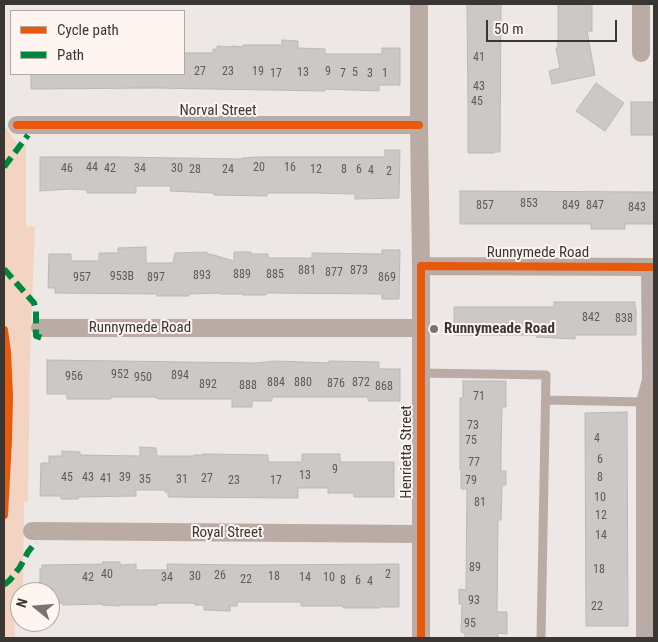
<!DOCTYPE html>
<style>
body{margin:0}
#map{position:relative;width:658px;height:642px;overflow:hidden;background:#ede8e6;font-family:"Roboto Condensed",sans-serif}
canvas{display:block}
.frame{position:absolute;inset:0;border:5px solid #393634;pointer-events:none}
.legend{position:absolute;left:10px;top:10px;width:175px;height:65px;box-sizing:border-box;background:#fef5f0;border:1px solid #afa9a5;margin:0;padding:6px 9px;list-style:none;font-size:15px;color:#393634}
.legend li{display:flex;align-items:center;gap:10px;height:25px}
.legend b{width:25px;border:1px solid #afa9a5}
.north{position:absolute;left:10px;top:582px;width:50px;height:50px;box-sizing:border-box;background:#fef5f0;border:1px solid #afa9a5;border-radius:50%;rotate:287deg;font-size:14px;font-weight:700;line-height:20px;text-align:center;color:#393634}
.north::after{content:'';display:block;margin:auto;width:18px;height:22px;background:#787472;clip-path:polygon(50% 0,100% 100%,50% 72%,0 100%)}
.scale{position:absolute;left:486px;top:20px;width:131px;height:22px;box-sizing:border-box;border:2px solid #393634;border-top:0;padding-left:6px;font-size:15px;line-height:18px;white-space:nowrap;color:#393634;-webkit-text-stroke:4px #fef5f0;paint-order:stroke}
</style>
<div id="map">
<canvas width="658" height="642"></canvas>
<div class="frame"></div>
<ul class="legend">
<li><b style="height:6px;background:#e8590c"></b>Cycle path</li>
<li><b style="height:6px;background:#00873e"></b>Path</li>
</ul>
<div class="north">N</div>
<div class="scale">50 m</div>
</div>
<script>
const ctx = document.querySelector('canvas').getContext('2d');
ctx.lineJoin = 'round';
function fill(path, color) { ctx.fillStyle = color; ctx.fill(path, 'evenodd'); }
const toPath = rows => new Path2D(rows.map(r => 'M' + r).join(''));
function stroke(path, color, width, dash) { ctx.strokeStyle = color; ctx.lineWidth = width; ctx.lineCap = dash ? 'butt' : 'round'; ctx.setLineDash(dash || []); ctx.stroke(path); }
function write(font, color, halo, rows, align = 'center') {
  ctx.font = font + ' "Roboto Condensed",sans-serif'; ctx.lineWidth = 4; ctx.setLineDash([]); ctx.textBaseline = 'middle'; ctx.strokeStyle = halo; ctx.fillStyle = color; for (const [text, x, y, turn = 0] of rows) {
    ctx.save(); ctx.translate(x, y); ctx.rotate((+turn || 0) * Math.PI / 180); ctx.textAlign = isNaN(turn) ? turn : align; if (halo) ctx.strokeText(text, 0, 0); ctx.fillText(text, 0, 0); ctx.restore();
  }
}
fill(toPath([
 [4,125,18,145,26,145,26,226,35,227,30,354,28,502,24,502,23,592,20,592,20,596,14,604,15,638,4,638]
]), '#f3d4c3');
const building = toPath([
 [467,4,501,4,500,152,494,152,494,153,468,153,468,108,467,4],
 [558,4,592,4,592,31,587,31,595,75,552,84,549,71,560,68,556,48,558,48,558,4],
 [282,40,298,41,298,48,325,49,325,54,382,54,382,48,400,48,400,85,379,85,379,91,325,89,325,91,155,88,31,89,31,74,184,74,184,53,213,53,213,49,217,49,217,46,232,47,232,46,243,47,243,45,282,45,282,40],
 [596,83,624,103,605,131,576,111,596,83],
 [631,102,654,102,654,135,631,135,631,102],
 [385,150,400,150,399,198,355,199,355,194,314,193,267,193,267,196,214,195,214,193,170,191,171,186,136,186,136,193,87,193,87,190,71,189,40,191,40,157,118,157,242,159,242,158,257,157,385,157,385,150],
 [460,191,654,192,654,224,625,224,625,229,591,229,591,224,460,224,460,191],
 [146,247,146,263,173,263,175,253,207,252,207,254,210,254,234,261,234,252,251,252,251,254,268,254,268,258,312,258,312,253,382,254,382,250,400,250,399,299,382,299,382,294,267,293,266,295,243,295,243,294,220,294,220,293,189,294,189,296,157,296,157,294,55,293,55,288,48,288,49,254,71,254,71,261,99,261,99,253,118,253,118,248,146,247],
 [554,302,635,302,635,307,636,308,636,335,575,335,575,339,536,337,536,335,454,335,454,307,554,307,554,302],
 [47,360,255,363,276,361,329,363,329,361,379,362,379,369,400,369,400,401,368,401,368,397,272,397,272,401,252,401,252,407,232,407,232,399,159,399,156,398,156,397,111,397,111,399,67,399,67,394,47,394,47,360],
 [463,381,506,381,506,407,502,407,501,452,501,471,506,471,506,485,502,485,501,520,498,520,497,612,507,612,507,634,498,633,498,638,465,638,465,633,461,632,462,604,459,604,459,589,466,590,467,489,461,489,461,469,460,469,460,398,463,398,463,381],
 [627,412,628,626,586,626,585,413,627,412],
 [140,447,156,448,157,456,194,456,194,455,203,455,203,454,268,455,268,462,302,462,302,454,340,454,340,462,394,462,394,497,354,497,354,493,328,493,328,488,298,488,298,498,168,497,168,492,165,492,165,490,136,490,136,496,78,497,78,499,61,499,61,496,40,496,41,463,49,463,49,456,62,456,62,451,80,452,80,455,140,456,140,447],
 [103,562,120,562,120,565,136,564,136,570,167,570,167,564,247,565,399,564,399,607,379,607,379,608,343,608,343,606,301,606,301,602,237,602,237,606,230,606,230,611,204,610,204,605,195,605,195,603,157,603,157,605,120,605,120,606,102,605,102,604,63,605,63,603,50,603,50,592,40,592,40,569,42,569,42,565,103,564,103,562]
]);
fill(building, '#cbc8c6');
stroke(building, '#bcb8b7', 1);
stroke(toPath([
 [421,373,546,375,541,638],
 [546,400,645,402]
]), '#baaca5', 9);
stroke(toPath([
 [419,4,419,125,421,266,421,638],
 [641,53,641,4],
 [17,125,419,125],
 [421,266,654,267],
 [40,328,421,328],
 [32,531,421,534],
 [645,638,645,402,651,380,650,267]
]), '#baaca5', 18);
stroke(toPath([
 [4,167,28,135],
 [4,269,34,303,36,311,36,336,45,339],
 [4,585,10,580,20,567,28,552,36,542]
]), '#00873e', 6, [12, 6]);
stroke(toPath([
 [17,125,419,125],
 [4,330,7,352,9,396,8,440,4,515],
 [421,638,421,266,654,267]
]), '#e8590c', 8);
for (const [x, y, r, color] of [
 [434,329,5,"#787472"]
]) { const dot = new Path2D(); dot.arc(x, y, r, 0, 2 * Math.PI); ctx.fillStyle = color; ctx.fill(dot); stroke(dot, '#fef5f0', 2); }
write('12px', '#5e5a58', null, [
 ["41",479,58],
 ["27",200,72],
 ["23",228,72],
 ["19",258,72],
 ["9",328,72],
 ["13",303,73],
 ["5",355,73],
 ["17",276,74],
 ["7",343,74],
 ["3",370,74],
 ["1",385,74],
 ["43",479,87],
 ["45",477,102],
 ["44",92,168],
 ["20",259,168],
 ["16",290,168],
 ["46",67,169],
 ["42",110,169],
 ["34",140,169],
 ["30",177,169],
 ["28",195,170],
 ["24",228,170],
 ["12",316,170],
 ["8",344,170],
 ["6",359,170],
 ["4",371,171],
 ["2",389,172],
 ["853",529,204],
 ["857",485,206],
 ["849",571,206],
 ["847",595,206],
 ["843",637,208],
 ["881",307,271],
 ["873",359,271],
 ["877",334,273],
 ["889",242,275],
 ["885",275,275],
 ["893",202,276],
 ["953B",122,277],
 ["957",82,278],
 ["897",156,278],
 ["869",387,278],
 ["842",591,318],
 ["838",624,319],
 ["952",120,375],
 ["894",180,376],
 ["956",74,377],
 ["950",143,378],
 ["884",276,383],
 ["880",303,383],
 ["872",361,383],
 ["876",336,384],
 ["892",208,385],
 ["888",248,386],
 ["868",384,387],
 ["71",479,397],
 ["73",473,426],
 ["4",597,439],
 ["75",471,441],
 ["6",600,460],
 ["77",474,463],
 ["9",335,470],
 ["13",305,476],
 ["45",67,478],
 ["43",88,478],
 ["39",125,478],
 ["8",600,478],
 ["41",106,479],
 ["27",207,479],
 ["35",145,480],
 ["31",182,480],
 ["23",234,481],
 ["17",276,481],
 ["79",471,481],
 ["10",600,498],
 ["81",480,503],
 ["12",601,516],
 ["14",601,536],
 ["89",475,568],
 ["18",599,570],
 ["40",107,575],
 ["2",388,575],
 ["26",220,576],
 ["30",195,577],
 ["18",274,577],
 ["42",88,578],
 ["34",167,578],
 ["14",305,578],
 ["10",329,578],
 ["22",246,580],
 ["8",343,581],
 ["6",358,581],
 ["4",370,582],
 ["93",474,601],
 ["22",597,607],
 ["95",470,624]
]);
write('15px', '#393634', '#fef5f0', [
 ["Norval Street",218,111],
 ["Runnymede Road",538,253],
 ["Runnymede Road",140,328],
 ["Henrietta Street",407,452,-90],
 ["Royal Street",227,533]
]);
write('bold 15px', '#393634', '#fef5f0', [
 ["Runnymeade Road",444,329]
], 'left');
</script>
